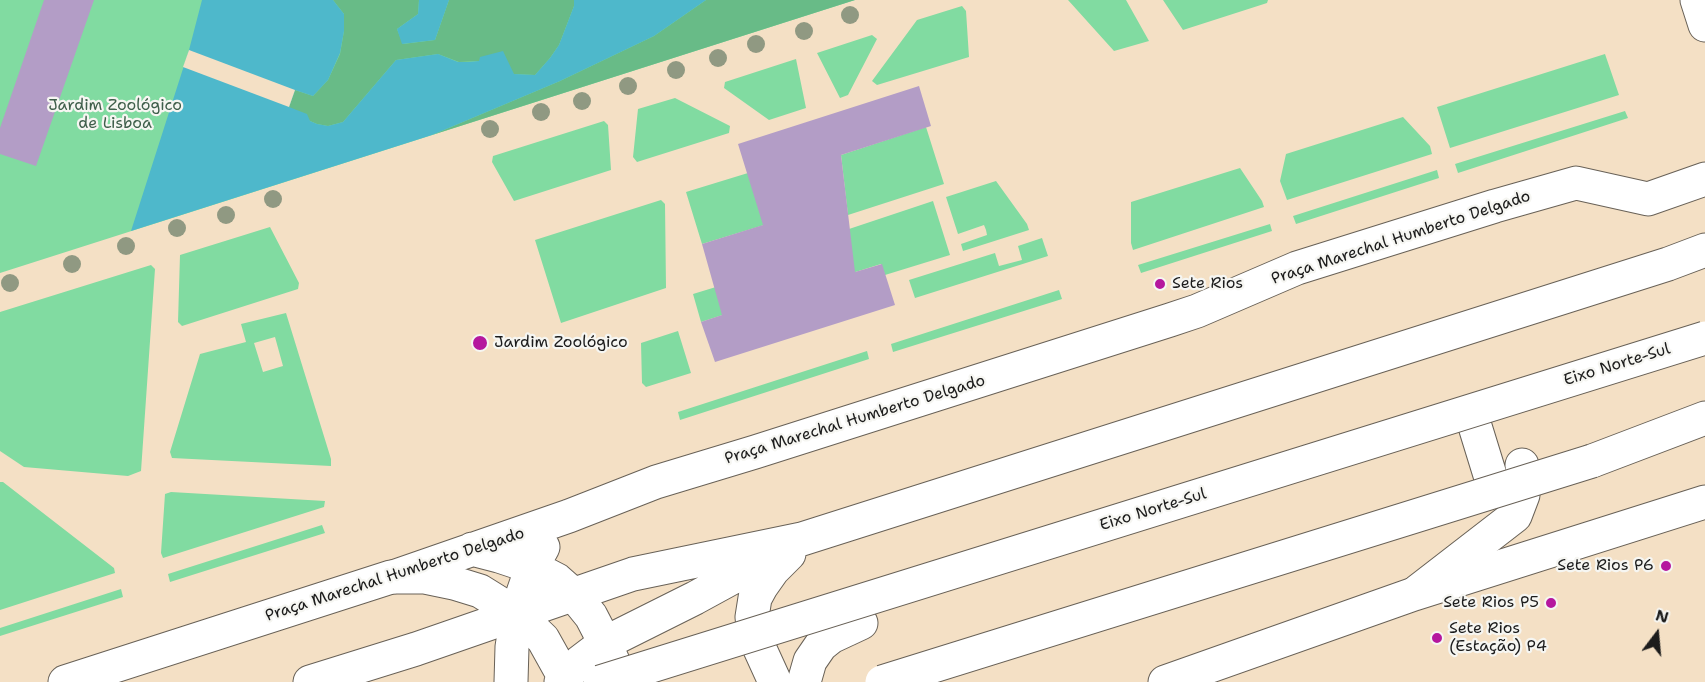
<!DOCTYPE html>
<meta charset="utf-8">
<style>
body{margin:0}
#map{position:relative;width:1705px;height:682px;overflow:hidden;background:#f4e0c5;font-family:"Shantell Sans",sans-serif}
canvas{display:block}
.north{position:absolute;left:1627px;top:604px;width:60px;height:60px;-webkit-text-stroke:4px #f6f6f2;paint-order:stroke;rotate:16deg;font-size:16px;font-weight:700;line-height:24px;text-align:center;color:#1c1c1c}
.north::after{content:'';display:block;margin:auto;width:21px;height:27px;background:#1c1c1c;clip-path:polygon(50% 0,100% 100%,50% 72%,0 100%)}
</style>
<div id="map">
<canvas width="1705" height="682"></canvas>
<div class="north">N</div>
</div>
<script>
const ctx = document.querySelector('canvas').getContext('2d');
ctx.lineJoin = 'round';
function fill(path, color) { ctx.fillStyle = color; ctx.fill(path, 'evenodd'); }
const toPath = rows => new Path2D(rows.map(r => 'M' + r).join(''));
function stroke(path, color, width, dash) { ctx.strokeStyle = color; ctx.lineWidth = width; ctx.lineCap = dash ? 'butt' : 'round'; ctx.setLineDash(dash || []); ctx.stroke(path); }
function write(font, color, halo, rows, align = 'center') {
  ctx.font = font + ' "Shantell Sans",sans-serif'; ctx.lineWidth = 4.5; ctx.setLineDash([]); ctx.textBaseline = 'middle'; ctx.strokeStyle = halo; ctx.fillStyle = color; for (const [text, x, y, turn = 0] of rows) {
    ctx.save(); ctx.translate(x, y); ctx.rotate((+turn || 0) * Math.PI / 180); ctx.textAlign = isNaN(turn) ? turn : align; if (halo) ctx.strokeText(text, 0, 0); ctx.fillText(text, 0, 0); ctx.restore();
  }
}
fill(toPath([
 [0,0,855,0,0,273],
 [1068,0,1126,0,1149,41,1114,51],
 [1163,0,1268,0,1267,3,1183,30],
 [962,6,966,11,969,57,877,85,872,81,917,20],
 [872,35,877,39,848,95,840,98,817,53],
 [1605,54,1619,95,1450,148,1437,107],
 [796,59,806,108,769,120,724,88,725,82],
 [675,98,730,126,729,133,637,162,633,157,638,109],
 [1625,111,1628,118,1458,173,1455,164],
 [1403,117,1430,146,1432,154,1287,200,1280,181,1286,154],
 [604,121,608,125,611,170,514,201,492,162,493,156],
 [926,127,944,184,848,215,841,155],
 [1240,168,1262,201,1264,207,1133,250,1131,243,1131,202],
 [1437,170,1439,178,1296,224,1293,216],
 [748,173,787,218,702,244,686,192],
 [996,181,1027,224,1029,230,963,251,961,244,987,235,986,230,984,225,958,234,946,197],
 [661,200,665,204,666,288,561,323,535,240],
 [933,201,950,255,885,275,881,264,820,283,849,229],
 [1270,224,1272,231,1141,273,1138,265],
 [270,227,299,283,298,289,182,326,178,322,180,255],
 [1042,238,1048,256,915,298,909,280,995,253,999,266,1022,260,1018,246],
 [151,265,155,269,141,471,128,476,24,467,0,451,0,312],
 [729,283,790,293,701,322,693,294],
 [1059,290,1062,299,893,352,891,344],
 [286,313,331,459,331,466,172,458,170,452,200,354,246,342,241,324],
 [275,337,283,366,263,372,254,343],
 [678,331,691,373,646,387,642,383,641,343],
 [867,351,869,359,680,420,678,412],
 [0,482,3,482,114,568,115,573,0,610],
 [171,492,325,501,324,507,163,558,161,553,165,494],
 [322,525,325,533,170,582,168,574],
 [121,589,123,597,0,636,0,628]
]), '#81dba1');
fill(toPath([
 [333,0,419,0,418,14,397,29,403,44,435,40,449,0,574,0,574,6,559,45,550,58,535,75,514,74,479,61,459,62,438,54,396,60,343,122,328,126,317,124,310,121,289,107,295,90,313,96,328,80,340,54,344,31,344,14],
 [706,0,855,0,432,135,560,81,654,36]
]), '#68bb87');
fill(toPath([
 [202,0,333,0,344,14,344,31,340,53,328,80,313,96,295,90,289,107,307,114,310,121,317,124,328,126,343,122,396,60,438,54,458,62,468,62,479,61,480,57,503,51,514,74,535,75,550,58,559,45,574,6,574,0,706,0,654,36,560,81,432,135,131,231,189,50],
 [419,0,449,0,435,40,402,44,397,29,418,14]
]), '#4eb8cb');
fill(toPath([
 [189,50,295,90,289,107,183,67]
]), '#f4e0c5');
fill(toPath([
 [44,0,94,0,36,166,0,154,0,128],
 [919,86,931,126,841,155,855,272,882,264,895,305,715,362,701,322,722,315,702,244,763,225,738,144]
]), '#b39dc6');
const minor = toPath([
 [1474,423,1490,475],
 [472,549,499,556,532,567,557,580,574,595,591,616,605,643,622,682],
 [393,577,569,516,656,482,755,452,1170,320,1197,311,1297,268,1495,206,1576,183,1648,199,1705,179],
 [1418,591,1515,516,1523,495,1524,479,1522,465],
 [511,682,512,647,517,614,523,593,532,567,543,547],
 [804,682,810,661,821,645,831,637,861,623]
]);
const major = toPath([
 [1697,0,1705,25],
 [517,614,633,574,802,539,1668,264,1705,250],
 [65,682,391,577,425,577,454,583,480,591,517,614,543,639,567,682],
 [561,682,565,676,580,662,605,643,695,598,772,556],
 [775,682,754,636,752,617,755,598,761,587,773,570,789,554],
 [1165,682,1414,594,1705,502]
]);
const highway = toPath([
 [1592,461,1705,418],
 [310,682,416,649,517,614]
]);
stroke(minor, '#686157', 35);
stroke(major, '#686157', 35);
stroke(highway, '#686157', 35);
stroke(minor, '#fff', 33);
stroke(major, '#fff', 33);
stroke(highway, '#fff', 33);
const highwayBridge = toPath([
 [600,682,1705,338],
 [882,682,1592,461]
]);
stroke(highwayBridge, '#686157', 35, []);
stroke(highwayBridge, '#fff', 33);
ctx.fillStyle = '#909982';
for (const [x, y] of [
 [850,15],
 [804,31],
 [756,44],
 [718,58],
 [676,70],
 [628,86],
 [582,101],
 [541,112],
 [490,129],
 [273,199],
 [226,215],
 [177,228],
 [126,246],
 [72,264],
 [10,283]
]) { ctx.beginPath(); ctx.arc(x, y, 9, 0, 2 * Math.PI); ctx.fill(); }
for (const [x, y, r, color] of [
 [1160,284,6,"#b5179e"],
 [480,343,8,"#b5179e"],
 [1666,566,6,"#b5179e"],
 [1551,603,6,"#b5179e"],
 [1437,638,6,"#b5179e"]
]) { const dot = new Path2D(); dot.arc(x, y, r, 0, 2 * Math.PI); ctx.fillStyle = color; ctx.fill(dot); stroke(dot, '#f6f6f2', 2); }
write('16px', '#3f5f4b', '#f6f6f2', [
 ["Jardim Zoológico",115,106],
 ["de Lisboa",115,124]
]);
write('16px', '#1c1c1c', '#f6f6f2', [
 ["Praça Marechal Humberto Delgado",1401,238,-18],
 ["Eixo Norte-Sul",1617,365,-17],
 ["Praça Marechal Humberto Delgado",855,420,-17],
 ["Eixo Norte-Sul",1153,510,-17],
 ["Praça Marechal Humberto Delgado",395,575,-18]
]);
write('16px', '#1c1c1c', '#f6f6f2', [
 ["Sete Rios",1172,284],
 ["Jardim Zoológico",494,343],
 ["Sete Rios P6",1654,566,"right"],
 ["Sete Rios P5",1539,603,"right"],
 ["Sete Rios",1449,629],
 ["(Estação) P4",1449,647]
], 'left');
</script>
